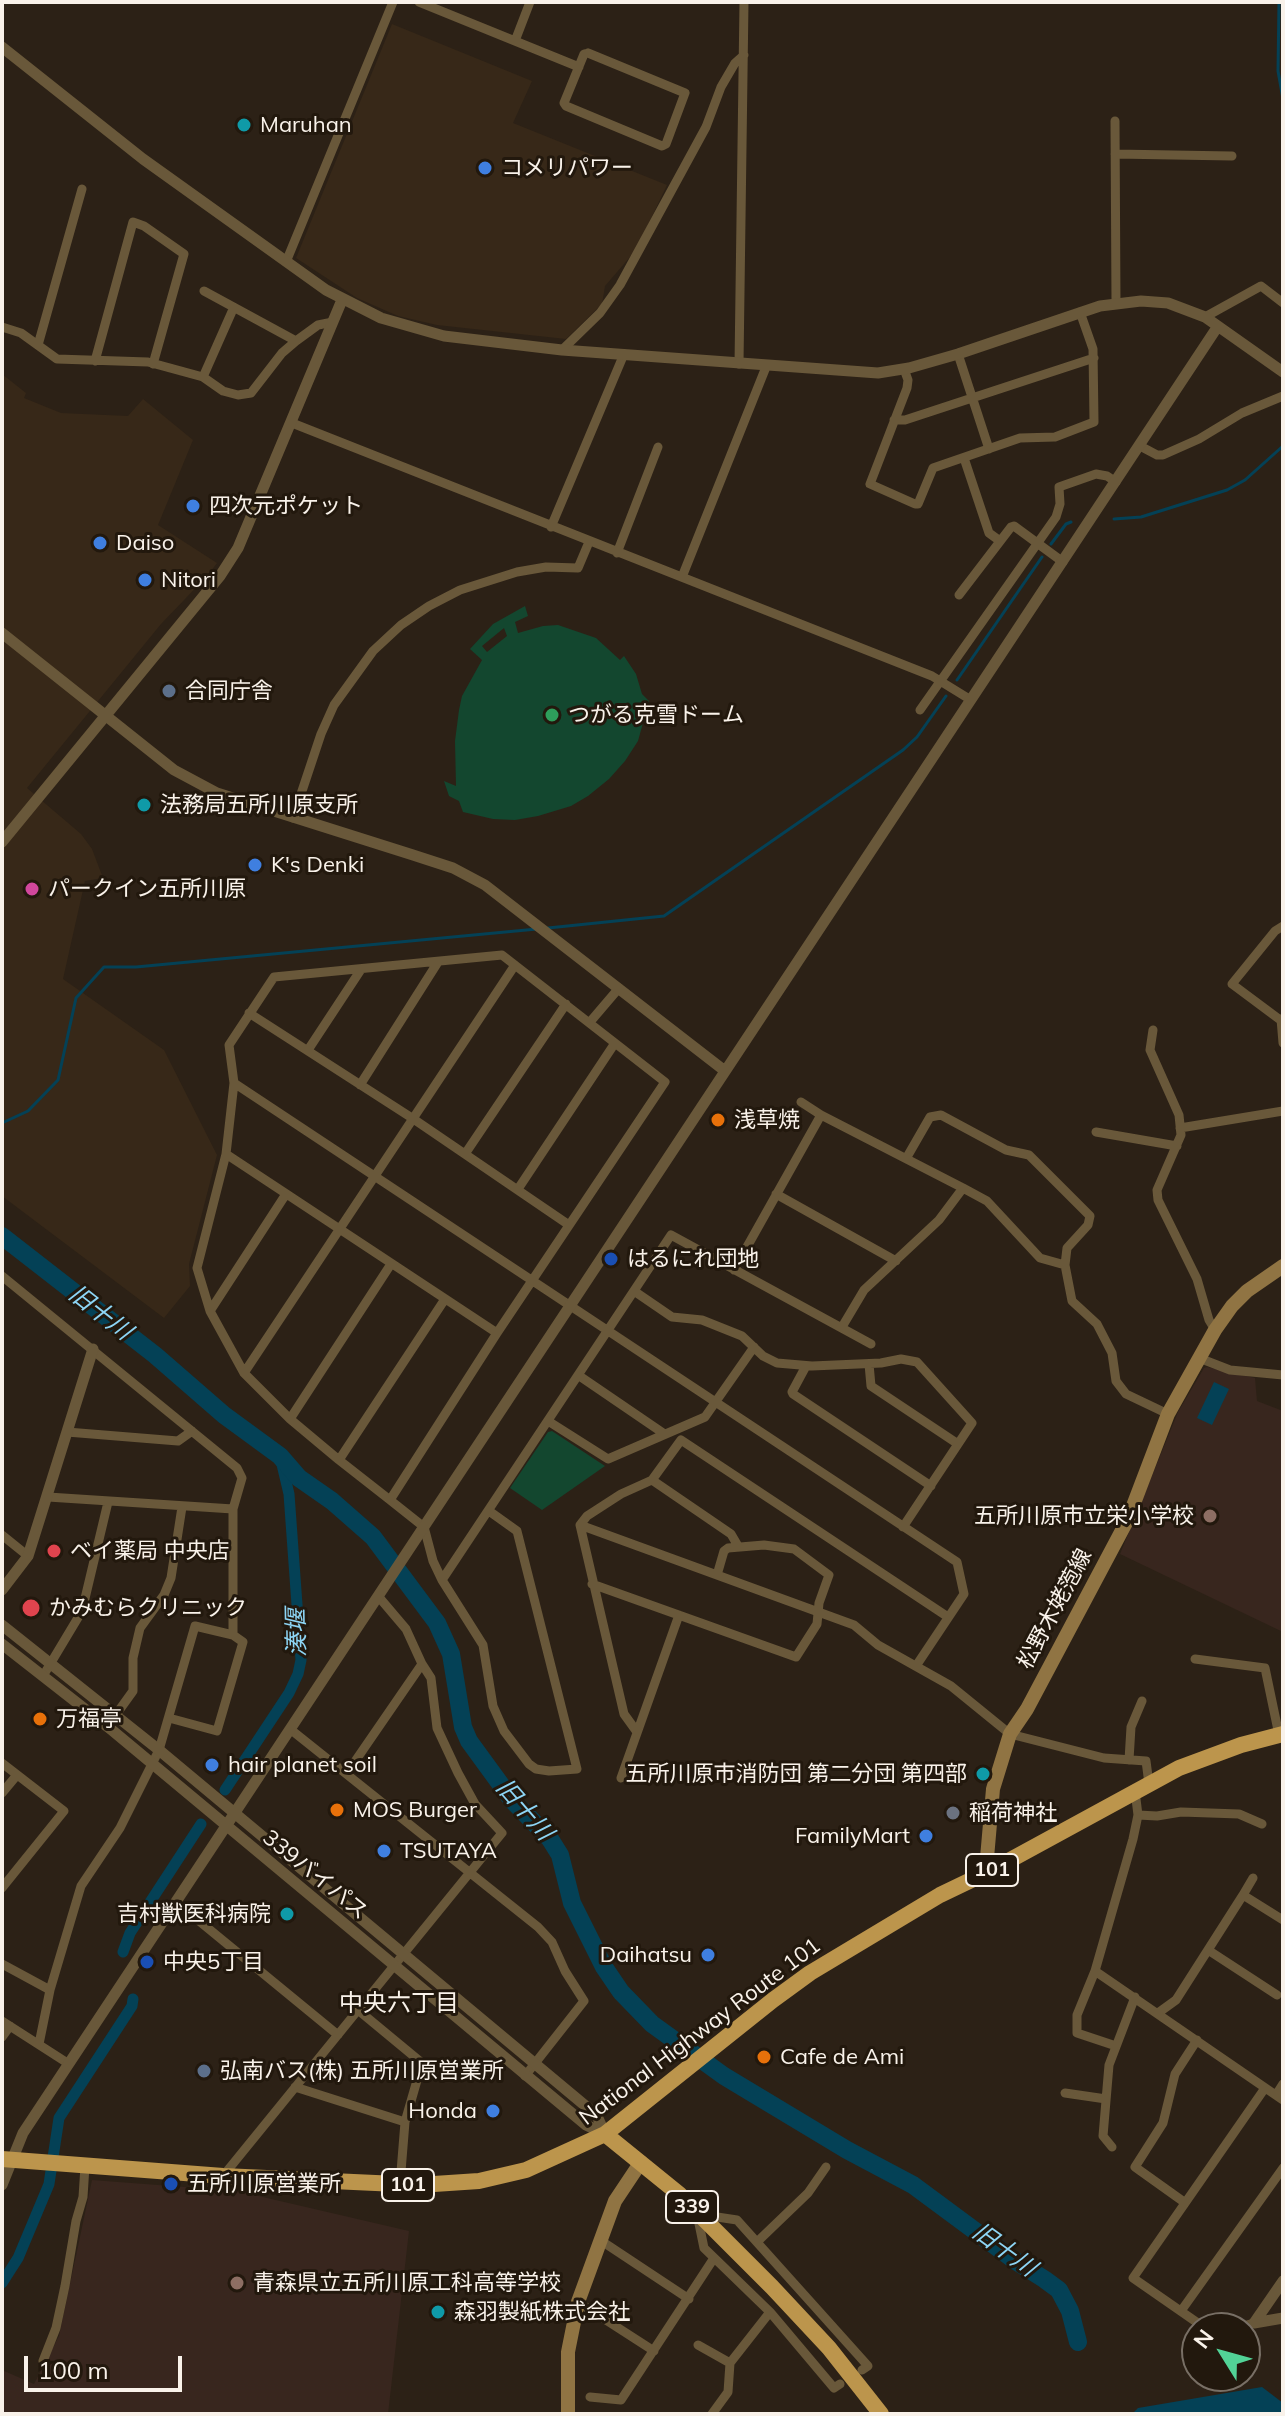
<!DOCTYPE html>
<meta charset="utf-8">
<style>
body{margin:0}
#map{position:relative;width:1285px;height:2416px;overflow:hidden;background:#2c2116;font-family:Mulish,sans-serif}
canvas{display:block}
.frame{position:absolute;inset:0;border:4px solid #f9f2ea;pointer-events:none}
.north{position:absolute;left:1181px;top:2312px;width:80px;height:80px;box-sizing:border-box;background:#22180d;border:2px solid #786f65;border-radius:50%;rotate:307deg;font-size:22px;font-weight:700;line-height:32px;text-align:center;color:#f9f2ea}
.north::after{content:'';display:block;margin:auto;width:28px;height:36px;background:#52d397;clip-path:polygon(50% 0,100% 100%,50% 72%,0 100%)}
.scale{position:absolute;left:24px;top:2356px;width:158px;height:36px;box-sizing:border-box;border:4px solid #f9f2ea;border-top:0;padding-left:10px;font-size:24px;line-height:28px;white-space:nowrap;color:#f9f2ea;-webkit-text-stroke:6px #22180d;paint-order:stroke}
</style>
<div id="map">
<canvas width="1285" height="2416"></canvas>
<div class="frame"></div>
<div class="north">N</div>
<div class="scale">100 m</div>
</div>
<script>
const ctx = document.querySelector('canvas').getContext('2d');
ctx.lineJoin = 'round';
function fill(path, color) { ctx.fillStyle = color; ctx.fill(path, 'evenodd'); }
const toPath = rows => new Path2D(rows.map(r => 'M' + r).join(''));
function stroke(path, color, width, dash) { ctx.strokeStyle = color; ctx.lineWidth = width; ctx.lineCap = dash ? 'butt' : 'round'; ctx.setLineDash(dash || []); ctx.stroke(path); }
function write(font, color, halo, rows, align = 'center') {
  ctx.font = font + ' Mulish,"Noto Sans JP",sans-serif'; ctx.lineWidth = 6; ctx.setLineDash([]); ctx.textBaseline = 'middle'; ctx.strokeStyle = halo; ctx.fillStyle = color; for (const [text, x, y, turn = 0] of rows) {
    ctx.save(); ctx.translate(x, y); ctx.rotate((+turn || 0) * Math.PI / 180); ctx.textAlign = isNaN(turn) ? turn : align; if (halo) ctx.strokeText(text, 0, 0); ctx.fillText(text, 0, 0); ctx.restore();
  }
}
fill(toPath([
 [392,24,532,81,513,123,667,185,636,250,605,286,602,304,566,339,437,325,398,316,357,298,296,258],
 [2,374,26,393,24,398,61,413,128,416,143,399,193,440,158,525,217,563,208,575,161,624,27,788,81,834,92,849,103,878,85,881,63,979,164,1050,217,1155,189,1264,190,1286,164,1318,2,1196]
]), '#372818');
fill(toPath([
 [1207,1367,1255,1378,1257,1401,1283,1411,1283,1632,1120,1554,1178,1412,1204,1368],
 [92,2180,237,2191,409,2231,388,2414,2,2414,2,2370,34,2384,59,2336]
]), '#38261e');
fill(toPath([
 [525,606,528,616,515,622,518,633,543,626,558,625,596,638,620,660,624,656,636,674,642,694,649,701,638,741,625,761,609,779,588,796,571,806,538,816,515,820,493,819,463,812,459,801,449,796,444,781,456,786,455,741,459,710,462,696,482,660,470,649,493,624],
 [504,628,507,636,487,652,482,646],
 [552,1431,605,1466,542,1510,510,1488,548,1432]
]), '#13472f');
fill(toPath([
 [1214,1382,1229,1389,1212,1425,1197,1418],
 [1262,2387,1283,2403,1283,2414,1132,2414,1138,2408]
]), '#044156');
stroke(toPath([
 [1279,2,1278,71,1283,99],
 [1114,519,1141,517,1227,490,1245,480,1283,446],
 [1051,544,1066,524,1071,522],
 [957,680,1042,557],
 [548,928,664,916,903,750,917,737,946,696],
 [2,1123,28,1111,58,1080,76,998,104,967,136,967,537,929]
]), '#044156', 3);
stroke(toPath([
 [225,1790,289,1693,298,1674,301,1660,289,1494,280,1456],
 [123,1952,130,1933,201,1824],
 [2,2283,18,2258,49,2184,59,2118,132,2006,133,1999]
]), '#044156', 11);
stroke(toPath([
 [2,1236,155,1355,224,1415,280,1456,299,1478,332,1501,373,1537,437,1623,451,1654,463,1727,469,1741,512,1800,550,1839,560,1855,572,1903,604,1967,621,1992,652,2024,724,2076,847,2150,913,2185,1017,2262,1044,2279,1059,2290,1070,2311,1078,2342]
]), '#044156', 18);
stroke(toPath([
 [419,2,579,67],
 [515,41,530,2],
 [588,53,685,93,666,144,662,146,566,106,564,103,584,54,588,53],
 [1115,121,1116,303],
 [1115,154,1232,156],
 [286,262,393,2],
 [204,291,296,341],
 [1205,317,1261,286,1283,303],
 [2,327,21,333,57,359,148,362,203,377,223,391,238,395,251,393,282,353,296,341,318,325,333,322],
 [38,345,82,189],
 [562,350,600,313,620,285,706,127,721,87,735,63,744,55],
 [958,354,989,449],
 [95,361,133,222,144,226,184,254,153,364],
 [739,364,744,2],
 [904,369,908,380,907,388,870,484,915,504,918,504,933,468,1020,438,1055,437,1094,422,1093,349,1080,312],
 [203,377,234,307],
 [894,420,905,420,1094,358],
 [292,423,932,676,971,700],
 [1140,446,1157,455,1163,455,1199,439,1242,413,1283,396],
 [964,458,989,533,1000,541],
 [551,527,624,354],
 [617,553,658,447],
 [682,577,766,367],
 [959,595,1011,527,1014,526,1063,562],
 [920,710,1056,517,1060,504,1059,487,1096,474,1107,476,1116,482],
 [293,818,321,734,334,705,373,651,401,625,429,606,460,590,517,572,546,567,578,568,589,542],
 [1283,926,1275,931,1232,984,1283,1022],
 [249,1013,412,1118,569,1225],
 [1281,1019,1283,1043],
 [590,1022,619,988],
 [1153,1030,1150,1050,1179,1115,1181,1135,1157,1190,1158,1200,1197,1279,1209,1320,1215,1330],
 [308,1050,360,971],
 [234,1083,957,1562,964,1594,916,1666],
 [360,1085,438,962],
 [801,1102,821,1115],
 [1180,1128,1283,1111],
 [1096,1132,1177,1146],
 [226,1154,497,1333],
 [465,1154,566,1004],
 [907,1157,930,1117,941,1115,1006,1150,1029,1155,1090,1216,1088,1225,1067,1248,1065,1265],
 [963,1188,987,1201,1040,1258,1065,1265,1072,1301,1097,1324,1112,1353,1116,1381,1126,1394,1168,1414],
 [518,1189,615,1043],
 [776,1194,896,1261],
 [734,1270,821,1115,963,1188,939,1220,864,1290,842,1327],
 [2,1276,237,1468,242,1478,233,1509,233,1635],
 [634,1291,672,1317,702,1320,742,1336,763,1356,777,1363,812,1366,881,1363,901,1359,917,1362,972,1423,903,1527],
 [210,1311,286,1194],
 [1199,1358,1230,1370,1283,1375],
 [869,1364,871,1386,958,1444],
 [806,1366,792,1392,793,1394,931,1486],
 [244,1373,515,965],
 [578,1375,663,1433],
 [290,1419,391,1264],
 [548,1421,608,1459,705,1417,754,1347],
 [67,1432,178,1441,192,1431],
 [339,1460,445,1299],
 [652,1480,681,1440,948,1617],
 [48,1497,233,1509],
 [390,1500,497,1333,665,1082,502,955,274,977,229,1045,234,1083,226,1154,197,1268,210,1311,244,1373,290,1419,339,1460,390,1500,424,1527,433,1561,442,1580,483,1645,493,1706,504,1731,529,1764,536,1769,549,1771,577,1769,517,1531,489,1511],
 [580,1525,854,1625,878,1645,951,1686,1010,1734,1104,1758,1146,1761,1149,1784],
 [2,1535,28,1556],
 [442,1580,671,1235,871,1344],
 [592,1584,796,1657,817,1624,819,1603,829,1575,794,1549,764,1545,728,1548,724,1551,717,1575],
 [378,1596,406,1629,422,1664],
 [1195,1659,1265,1668,1279,1735],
 [43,1676,82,1611,108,1502],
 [115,1716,133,1691,133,1658,140,1628,164,1595,171,1578,182,1507],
 [290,1729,538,1927,552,1942,565,1971,584,2001,525,2076],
 [637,1732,624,1714,580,1525,587,1516,621,1494,652,1480,731,1534,738,1546],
 [1129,1760,1131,1727,1142,1701],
 [2,1763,64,1811,2,1888],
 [621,1778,679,1615],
 [1135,1791,1138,1815,1133,1839,1095,1971,1283,2100],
 [2,1793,17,1775],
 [1138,1815,1157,1816,1181,1812,1239,1814,1262,1824],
 [1243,1895,1253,1878],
 [176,1902,338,2035],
 [1208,1950,1277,1995],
 [2,1964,50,1990],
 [1095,1971,1077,2015,1077,2033,1116,2046],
 [358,2010,422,2063,405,2122,400,2184],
 [1158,2013,1176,2000,1243,1895,1283,1920],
 [2,2021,69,2064],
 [2,2037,10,2026],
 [39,2044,50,1990,81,1886,120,1828,159,1750,195,1626,233,1635,243,1642,217,1731,169,1718],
 [295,2087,405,2122],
 [1065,2093,1106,2099],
 [1276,2095,1283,2084],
 [1112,2147,1103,2136,1109,2065,1135,1997],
 [223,2176,502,1833,475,1804,458,1773,437,1728,431,1678,422,1664,347,1773],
 [1184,2202,1135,2167,1163,2123,1175,2074,1197,2040],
 [697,2214,704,2248,770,2312,834,2388,840,2384],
 [704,2215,737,2220,868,2366,862,2370],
 [600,2240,689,2299],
 [757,2242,808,2193,826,2167],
 [578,2302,654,2351],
 [1181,2311,1283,2168],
 [1205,2328,1133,2278,1265,2088],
 [1236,2328,1254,2323],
 [698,2345,730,2363],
 [43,2361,56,2328,65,2286,76,2221,83,2197,85,2166],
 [590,2397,621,2400,714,2258],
 [712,2414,728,2392,730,2363,770,2312]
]), '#69583a', 9);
stroke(toPath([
 [2,47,143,159,326,290,381,318,444,336,562,350,878,373,909,368,958,354,1100,306,1141,301,1168,303,1205,317,1283,372],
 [2,633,174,770,217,793,413,855,453,868,485,885,725,1071],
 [2,842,220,576,238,548,342,300],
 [2,1590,28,1556,93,1349],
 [2,1625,159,1750,588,2108,597,2116,605,2134],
 [2,1644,113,1731,586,2125,605,2134],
 [2,2185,23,2133,1218,326],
 [1254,2323,1283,2281],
 [1254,2323,1283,2318]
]), '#69583a', 11);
stroke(toPath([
 [990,1871,987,1858,993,1789,1010,1734,1027,1709,1128,1519,1168,1414,1215,1330,1232,1306,1247,1291,1283,1266],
 [568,2414,568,2352,578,2302,615,2201,641,2162]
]), '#907443', 14);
stroke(toPath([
 [605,2134,679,2194,772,2287,829,2348,881,2414],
 [2,2159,223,2176,419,2185,479,2181,526,2170,605,2134,773,2000,810,1973,940,1895,990,1871,1179,1768,1241,1745,1283,1734]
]), '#bc954c', 16);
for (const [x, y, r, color] of [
 [244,125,8,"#0f9aa8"],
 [485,168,8,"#3f7fe0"],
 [193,506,8,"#3f7fe0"],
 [100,543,8,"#3f7fe0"],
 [145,580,8,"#3f7fe0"],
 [169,691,8,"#5c6f8a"],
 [552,715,8,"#2e9e5b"],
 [144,805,8,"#0f9aa8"],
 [255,865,8,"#3f7fe0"],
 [32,889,8,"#d1479c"],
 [718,1120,8,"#e8710a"],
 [611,1259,8,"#1a4fb4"],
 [1210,1516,8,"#8d6e63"],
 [54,1551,8,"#e0444e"],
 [31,1608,10,"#e0444e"],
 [40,1719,8,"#e8710a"],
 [212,1765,8,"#3f7fe0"],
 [983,1774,8,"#0f9aa8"],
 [337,1810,8,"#e8710a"],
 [953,1813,8,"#6b7280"],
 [926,1836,8,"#3f7fe0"],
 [384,1851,8,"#3f7fe0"],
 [287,1914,8,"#0f9aa8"],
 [708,1955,8,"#3f7fe0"],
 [147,1962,8,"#1a4fb4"],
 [764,2057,8,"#e8710a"],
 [204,2071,8,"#5c6f8a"],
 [493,2111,8,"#3f7fe0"],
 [171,2184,8,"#1a4fb4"],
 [237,2283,8,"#8d6e63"],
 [438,2312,8,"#0f9aa8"]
]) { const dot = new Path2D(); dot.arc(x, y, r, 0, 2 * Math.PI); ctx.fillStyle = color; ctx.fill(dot); stroke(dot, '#22180d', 3); }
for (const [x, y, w] of [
 [992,1870,52],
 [408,2185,52],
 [692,2207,52]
]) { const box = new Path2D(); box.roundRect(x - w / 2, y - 16, w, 32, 6); ctx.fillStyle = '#22180d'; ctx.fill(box); stroke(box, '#f9f2ea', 2); }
write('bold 20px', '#f9f2ea', null, [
 ["101",992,1870],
 ["101",408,2185],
 ["339",692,2207]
]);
write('22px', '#f9f2ea', '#22180d', [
 ["Maruhan",260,125],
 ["コメリパワー",501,168],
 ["四次元ポケット",209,506],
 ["Daiso",116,543],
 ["Nitori",161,580],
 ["合同庁舎",185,691],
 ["つがる克雪ドーム",568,715],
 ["法務局五所川原支所",160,805],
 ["K's Denki",271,865],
 ["パークイン五所川原",48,889],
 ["浅草焼",734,1120],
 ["はるにれ団地",627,1259],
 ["五所川原市立栄小学校",1194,1516,"right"],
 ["ベイ薬局 中央店",70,1551],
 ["かみむらクリニック",49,1608],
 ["万福亭",56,1719],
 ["hair planet soil",228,1765],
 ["五所川原市消防団 第二分団 第四部",967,1774,"right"],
 ["MOS Burger",353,1810],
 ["稲荷神社",969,1813],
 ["FamilyMart",910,1836,"right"],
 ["TSUTAYA",400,1851],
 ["吉村獣医科病院",271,1914,"right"],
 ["Daihatsu",692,1955,"right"],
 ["中央5丁目",163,1962],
 ["Cafe de Ami",780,2057],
 ["弘南バス(株) 五所川原営業所",220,2071],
 ["Honda",477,2111,"right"],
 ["五所川原営業所",187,2184],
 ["青森県立五所川原工科高等学校",253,2283],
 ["森羽製紙株式会社",454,2312]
], 'left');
write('22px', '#f9f2ea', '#22180d', [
 ["松野木姥萢線",1055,1609,-62],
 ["339バイパス",315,1875,39],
 ["National Highway Route 101",700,2032,-37]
]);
write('italic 24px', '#8dd5f5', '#22180d', [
 ["旧十川",100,1313,38],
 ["湊堰",297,1633,-91],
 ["旧十川",524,1810,49],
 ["旧十川",1004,2250,36]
]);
write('24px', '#f9f2ea', '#22180d', [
 ["中央六丁目",399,2004]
]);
</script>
